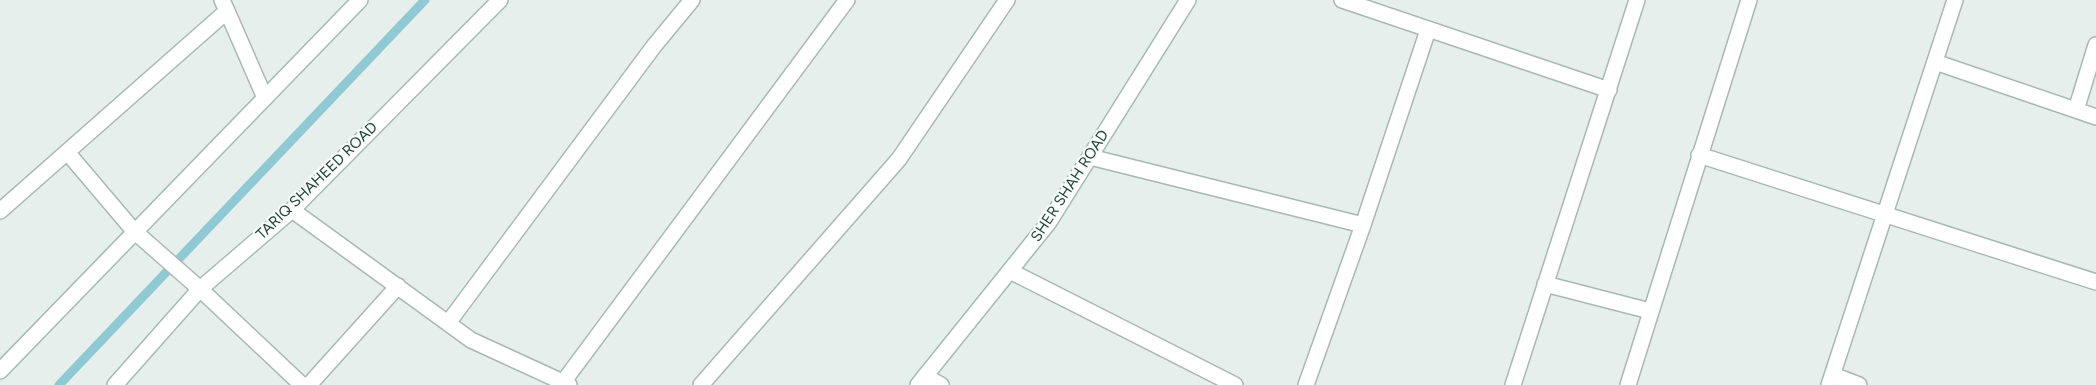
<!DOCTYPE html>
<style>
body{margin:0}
canvas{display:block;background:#e6efeb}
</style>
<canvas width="2096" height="385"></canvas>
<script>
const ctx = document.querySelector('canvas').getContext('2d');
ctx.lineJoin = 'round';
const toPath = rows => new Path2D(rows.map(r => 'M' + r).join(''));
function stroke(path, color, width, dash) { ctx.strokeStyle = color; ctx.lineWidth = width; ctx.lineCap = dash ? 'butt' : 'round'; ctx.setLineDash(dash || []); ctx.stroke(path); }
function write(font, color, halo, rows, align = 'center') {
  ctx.font = font + ' Figtree,sans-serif'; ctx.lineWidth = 4.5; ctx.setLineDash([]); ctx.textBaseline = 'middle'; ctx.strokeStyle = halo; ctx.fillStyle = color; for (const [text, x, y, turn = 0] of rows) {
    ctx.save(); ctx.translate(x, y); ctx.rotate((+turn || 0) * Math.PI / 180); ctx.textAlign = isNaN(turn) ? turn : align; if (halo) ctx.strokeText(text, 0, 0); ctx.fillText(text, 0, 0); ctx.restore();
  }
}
stroke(toPath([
 [59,385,425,0]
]), '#8ec9d4', 9);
const minor = toPath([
 [1342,0,1609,90],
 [227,11,265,98],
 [1935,62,2096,117],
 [2076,110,2096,45],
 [67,152,134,231,200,289,302,385],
 [1699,155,2096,282],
 [1090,157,1363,225],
 [292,210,471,340,569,385],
 [0,211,227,11,222,0],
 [1010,271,1235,385],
 [1545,284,1650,311],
 [448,323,654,46,692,0],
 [1833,375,1859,385],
 [925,376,941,385],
 [564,381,847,0],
 [309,385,398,286],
 [701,385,899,159,1007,0],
 [1306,385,1363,225,1428,30],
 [1513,385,1637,0],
 [1628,385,1749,0],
 [1829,385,1955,0]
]);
const secondary = toPath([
 [0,371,360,0],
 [115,385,200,289,292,210,500,0],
 [918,385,1049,222,1188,0]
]);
stroke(minor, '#a8b8b2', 18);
stroke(secondary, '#a4bbb3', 18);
stroke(minor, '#fff', 15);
stroke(secondary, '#fff', 15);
write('15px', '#24423a', '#f7fbf9', [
 ["TARIQ SHAHEED ROAD",317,181,-44],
 ["SHER SHAH ROAD",1070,186,-57]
]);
</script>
